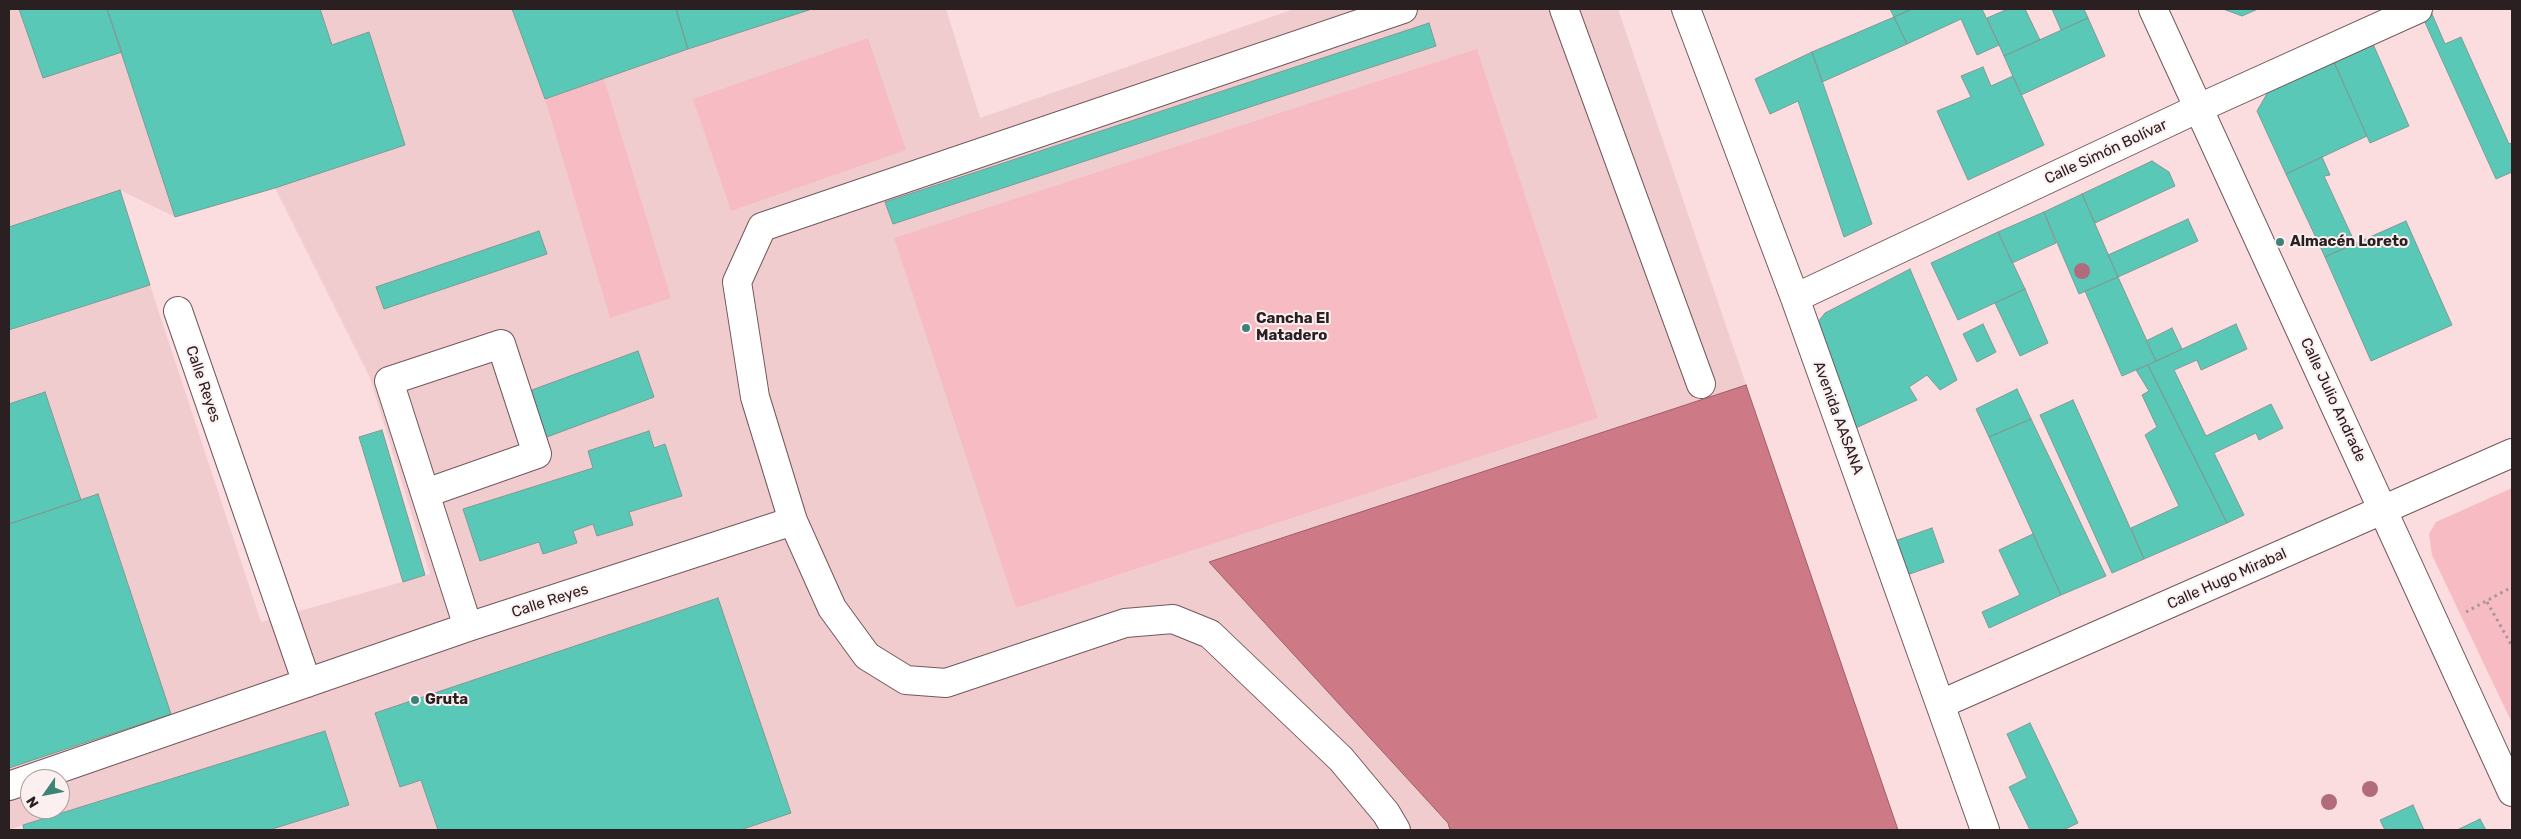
<!DOCTYPE html>
<meta charset="utf-8">
<style>
body{margin:0}
#map{position:relative;width:2521px;height:839px;overflow:hidden;background:#fbdcdf;font-family:Rubik,sans-serif}
canvas{display:block}
.frame{position:absolute;inset:0;border:10px solid #2b2021;pointer-events:none}
.north{position:absolute;left:20px;top:769px;width:50px;height:50px;box-sizing:border-box;background:#fbeff0;border:1px solid #a89c9d;border-radius:50%;rotate:237deg;font-size:14px;font-weight:700;line-height:20px;text-align:center;color:#2b2021}
.north::after{content:'';display:block;margin:auto;width:18px;height:22px;background:#3e8378;clip-path:polygon(50% 0,100% 100%,50% 72%,0 100%)}
</style>
<div id="map">
<canvas width="2521" height="839"></canvas>
<div class="frame"></div>
<div class="north">N</div>
</div>
<script>
const ctx = document.querySelector('canvas').getContext('2d');
ctx.lineJoin = 'round';
function fill(path, color) { ctx.fillStyle = color; ctx.fill(path, 'evenodd'); }
const toPath = rows => new Path2D(rows.map(r => 'M' + r).join(''));
function stroke(path, color, width, dash) { ctx.strokeStyle = color; ctx.lineWidth = width; ctx.lineCap = dash ? 'butt' : 'round'; ctx.setLineDash(dash || []); ctx.stroke(path); }
function write(font, color, halo, rows, align = 'center') {
  ctx.font = font + ' Rubik,sans-serif'; ctx.lineWidth = 4; ctx.setLineDash([]); ctx.textBaseline = 'middle'; ctx.strokeStyle = halo; ctx.fillStyle = color; for (const [text, x, y, turn = 0] of rows) {
    ctx.save(); ctx.translate(x, y); ctx.rotate((+turn || 0) * Math.PI / 180); ctx.textAlign = isNaN(turn) ? turn : align; if (halo) ctx.strokeText(text, 0, 0); ctx.fillText(text, 0, 0); ctx.restore();
  }
}
fill(toPath([
 [9,9,946,9,980,118,1294,9,1618,9,1898,830,24,830,23,825,9,830,9,331,150,285,261,622,430,574,370,378,275,188,175,217,120,190,9,227],
 [30,779,60,779,60,809,30,809]
]), '#f1cccf');
fill(toPath([
 [868,38,906,150,731,211,693,99],
 [1477,49,1598,418,1016,608,894,238],
 [604,79,671,298,610,318,545,99],
 [2512,488,2512,723,2432,555,2429,534,2436,522]
]), '#f7bcc3');
const water = toPath([
 [1746,385,1898,830,1450,830,1448,823,1209,562,1746,385]
]);
fill(water, '#cd7a86');
stroke(water, '#9c5f68', 1);
const building = toPath([
 [19,9,107,9,122,52,43,78,19,9],
 [107,9,320,9,332,45,369,32,405,145,275,188,175,217,107,9],
 [512,9,676,9,688,49,545,99,512,9],
 [676,9,812,9,688,49,676,9],
 [1890,9,1912,9,1894,17,1890,9],
 [1912,9,1982,9,1999,45,1977,55,1961,19,1907,44,1894,17,1912,9],
 [2008,9,2025,9,2040,40,2004,56,1987,18,2008,9],
 [2052,9,2084,9,2088,18,2061,30,2052,9],
 [2223,9,2258,9,2242,16,2223,9],
 [2432,14,2445,44,2461,37,2509,144,2512,143,2512,172,2496,179,2423,18,2432,14],
 [1894,17,1907,44,1822,82,1812,52,1894,17],
 [2088,18,2105,56,2021,95,2004,56,2088,18],
 [1429,23,1436,46,893,224,885,202,1429,23],
 [2373,44,2409,126,2370,143,2334,62,2373,44],
 [1812,52,1872,224,1844,237,1798,101,1770,114,1755,79,1812,52],
 [2334,62,2367,136,2286,174,2257,111,2268,92,2334,62],
 [1983,67,1991,86,2013,76,2044,145,1968,180,1937,111,1971,97,1961,76,1983,67],
 [2322,157,2330,175,2324,176,2355,243,2325,257,2286,174,2322,157],
 [2152,161,2169,172,2175,186,2095,223,2082,194,2152,161],
 [120,190,150,285,9,330,9,227,120,190],
 [2082,194,2118,277,2079,294,2044,212,2082,194],
 [2044,212,2056,243,2012,263,1998,232,2044,212],
 [2188,219,2198,241,2118,277,2108,255,2188,219],
 [2406,221,2452,325,2371,361,2325,257,2406,221],
 [539,231,547,254,384,309,376,287,539,231],
 [1998,232,2025,289,1958,320,1931,263,1998,232],
 [1910,269,1957,380,1940,390,1927,375,1909,387,1917,400,1847,432,1814,327,1825,313,1910,269],
 [2118,277,2156,361,2122,376,2085,291,2118,277],
 [2025,289,2048,343,2020,356,1995,303,2025,289],
 [1983,324,1996,352,1977,362,1963,334,1983,324],
 [2236,324,2247,349,2201,370,2197,360,2174,370,2206,436,2271,404,2283,428,2259,440,2256,433,2214,453,2244,515,2227,523,2148,365,2236,324],
 [2172,328,2182,349,2156,361,2146,341,2172,328],
 [638,351,654,397,539,440,521,394,638,351],
 [2148,365,2227,523,2144,559,2131,528,2179,506,2145,435,2157,427,2142,395,2149,391,2136,370,2148,365],
 [2017,389,2031,419,1989,437,1976,409,2017,389],
 [45,392,81,500,9,524,9,404,45,392],
 [2073,400,2144,559,2112,573,2040,415,2073,400],
 [2031,419,2106,576,2061,595,1989,437,2031,419],
 [382,430,425,575,403,582,359,437,382,430],
 [649,431,654,448,665,444,682,496,629,512,633,525,597,536,593,524,573,531,577,543,543,554,539,542,480,561,463,509,593,468,588,451,649,431],
 [98,494,171,714,9,768,9,524,98,494],
 [1932,528,1944,562,1904,576,1892,542,1932,528],
 [2033,534,2061,595,1989,628,1982,612,2020,595,1999,550,2033,534],
 [718,598,791,813,740,830,438,830,421,780,400,787,375,713,718,598],
 [2030,723,2078,823,2063,830,2030,830,2009,787,2027,778,2007,734,2030,723],
 [325,731,349,805,269,830,24,830,23,825,325,731],
 [2413,805,2424,830,2385,830,2380,820,2413,805],
 [2480,819,2486,830,2457,830,2480,819]
]);
fill(building, '#5ac8b7');
stroke(building, '#7d9b95', 1);
const minor = toPath([
 [1564,9,1701,384],
 [1686,9,1795,298,1985,830],
 [2153,9,2512,792],
 [1795,298,2199,108,2418,9],
 [178,311,307,683],
 [426,493,537,454,501,344,389,381,468,627],
 [1941,704,2512,453],
 [9,786,468,627,793,521],
 [1396,830,1386,813,1341,759,1210,634,1173,619,1125,623,946,683,906,680,867,656,832,608,793,521,755,397,737,282,762,227,1403,9]
]);
stroke(minor, '#72585b', 30);
stroke(toPath([
 [2487,602,2512,646],
 [2466,612,2512,587]
]), '#ab9496', 3, [2.5, 4]);
stroke(minor, '#fff', 28);
ctx.fillStyle = '#b16b7d';
for (const [x, y] of [
 [2082,271],
 [2370,789],
 [2329,802]
]) { ctx.beginPath(); ctx.arc(x, y, 8, 0, 2 * Math.PI); ctx.fill(); }
for (const [x, y, r, color] of [
 [2280,242,5,"#3e8378"],
 [1246,328,5,"#3e8378"],
 [415,700,5,"#3e8378"]
]) { const dot = new Path2D(); dot.arc(x, y, r, 0, 2 * Math.PI); ctx.fillStyle = color; ctx.fill(dot); stroke(dot, '#fbeff0', 2); }
write('15px', '#2b2021', '#fbeff0', [
 ["Calle Simón Bolívar",2106,152,-25],
 ["Calle Reyes",203,384,71],
 ["Calle Julio Andrade",2333,400,65],
 ["Avenida AASANA",1838,418,70],
 ["Calle Hugo Mirabal",2227,579,-24],
 ["Calle Reyes",550,601,-18]
]);
write('bold 15px', '#2b2021', '#fbeff0', [
 ["Almacén Loreto",2290,242],
 ["Cancha El",1256,319],
 ["Matadero",1256,336],
 ["Gruta",425,700]
], 'left');
</script>
